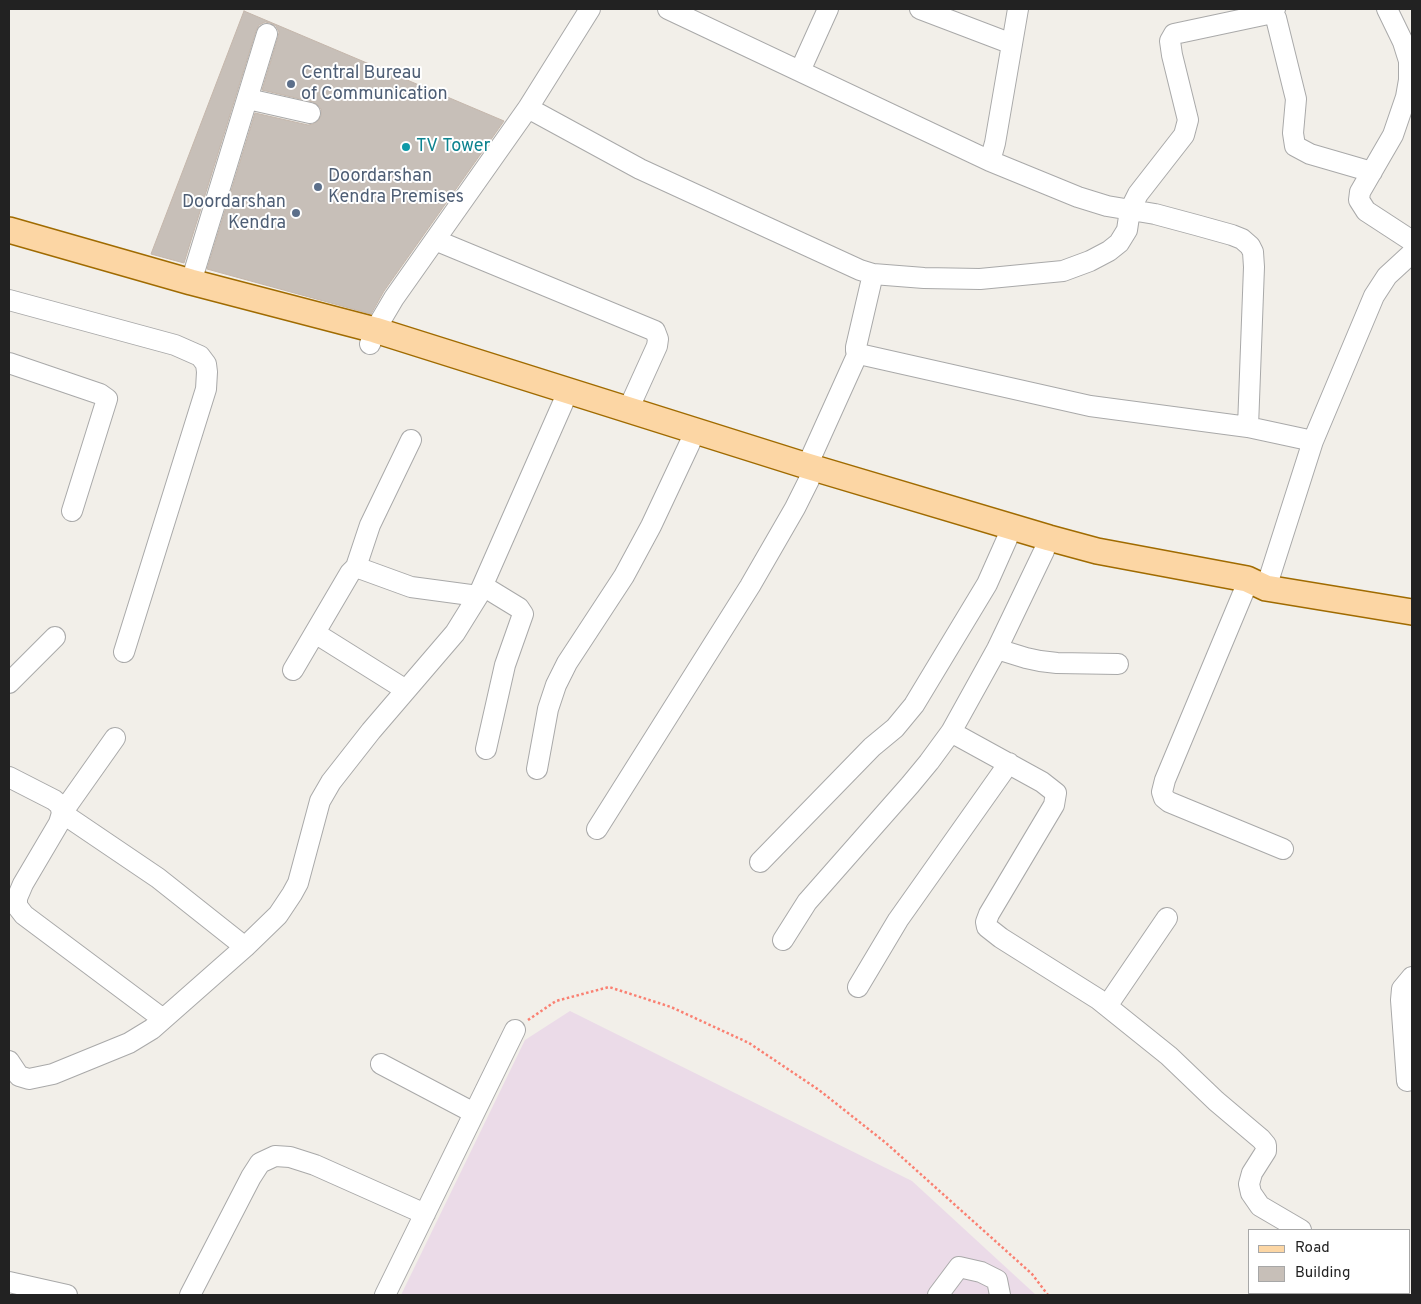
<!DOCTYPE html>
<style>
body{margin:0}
#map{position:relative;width:1421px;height:1304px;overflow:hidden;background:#f2efe9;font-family:Overpass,sans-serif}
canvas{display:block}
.frame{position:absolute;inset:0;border:10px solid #222;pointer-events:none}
.legend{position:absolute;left:1248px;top:1229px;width:162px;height:65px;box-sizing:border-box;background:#fff;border:1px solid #a7a7a7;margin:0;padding:6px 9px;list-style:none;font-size:15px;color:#222}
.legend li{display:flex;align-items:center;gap:10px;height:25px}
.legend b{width:25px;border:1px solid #a7a7a7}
</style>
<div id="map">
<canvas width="1421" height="1304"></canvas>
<div class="frame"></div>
<ul class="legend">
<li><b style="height:6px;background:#fcd6a4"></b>Road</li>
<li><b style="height:14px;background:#c7bfb8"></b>Building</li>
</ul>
</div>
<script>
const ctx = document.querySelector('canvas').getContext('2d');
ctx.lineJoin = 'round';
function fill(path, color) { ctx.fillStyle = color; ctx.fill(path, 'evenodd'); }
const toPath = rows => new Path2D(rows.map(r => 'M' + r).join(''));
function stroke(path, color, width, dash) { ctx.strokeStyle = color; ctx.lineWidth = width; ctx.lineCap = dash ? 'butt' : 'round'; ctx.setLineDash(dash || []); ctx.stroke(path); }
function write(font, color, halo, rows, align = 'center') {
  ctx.font = font + ' Overpass,sans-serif'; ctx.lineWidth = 4; ctx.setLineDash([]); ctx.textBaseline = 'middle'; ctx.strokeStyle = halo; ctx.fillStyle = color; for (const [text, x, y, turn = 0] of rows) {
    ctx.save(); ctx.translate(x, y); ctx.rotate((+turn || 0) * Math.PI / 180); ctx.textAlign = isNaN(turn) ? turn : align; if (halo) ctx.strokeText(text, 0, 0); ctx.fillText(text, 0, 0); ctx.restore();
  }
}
fill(toPath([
 [570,1011,912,1181,1036,1295,401,1295,525,1040]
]), '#ebdbe8');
const building = toPath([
 [244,11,504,121,384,291,371,314,207,269,255,113,308,125,313,124,318,121,321,116,321,109,318,105,313,102,262,90,278,37,279,32,276,26,270,23,265,22,259,25,256,31,184,263,151,254,244,11]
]);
fill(building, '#c7bfb8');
stroke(building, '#c4b6ab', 1);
const minor = toPath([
 [668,9,990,161,1078,197,1107,206,1155,214,1196,225,1232,235,1242,239,1250,246,1253,252,1254,267,1248,427],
 [920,9,1012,44],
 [1387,9,1403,42,1409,61,1409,80,1406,97,1393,135,1360,192,1359,200,1366,211,1412,241],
 [1272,12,1276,18,1296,99,1293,133,1295,146,1310,154,1372,172],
 [800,71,828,9],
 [248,99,310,113],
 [528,108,640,169,860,270,873,274,924,278,980,279,1063,271,1090,261,1109,251,1119,243,1127,230,1130,210,1138,194,1184,135,1188,120,1172,55,1170,41,1174,34,1268,14,1275,9],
 [990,161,995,143,1018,9],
 [435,240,655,331,658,339,657,346,628,410],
 [873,274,856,347,856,351,859,354,1090,406,1248,427,1313,441],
 [191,282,267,34],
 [9,300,175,345,200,356,206,364,207,372,206,389,124,652],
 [370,344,375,330,394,298,528,108,590,9],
 [9,363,100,394,107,399,72,511],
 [807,466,858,353],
 [356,567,370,525,411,440],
 [483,586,519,608,523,614,505,665,486,749],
 [1266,588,1313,441,1374,296,1387,276,1412,253],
 [1244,591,1165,780,1162,792,1164,798,1169,802,1283,849],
 [315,633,406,690],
 [997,649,1026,658,1040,661,1057,663,1118,664],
 [293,670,350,573,356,567,411,587,478,596],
 [9,683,55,637],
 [951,732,1042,782,1056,793,1054,805,989,914,986,922,987,927,1001,938,1098,999,1169,1056,1216,1101,1261,1139,1266,1145,1266,1151,1252,1173,1249,1184,1251,1193,1260,1206,1301,1230],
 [115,738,62,813,158,878,245,947],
 [537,769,548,709,556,685,567,663,624,576,651,526,690,443],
 [9,777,54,800,60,805,62,813,59,823,23,884,17,898,17,906,24,915,163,1019],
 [597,829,750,586,795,508,809,480],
 [760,862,872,747,895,728,914,705,987,584,1007,539],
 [783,940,807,902,910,785,929,762,951,732,997,649,1044,551],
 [1412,977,1402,989,1401,1000,1407,1081,1412,1080],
 [858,987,898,920,1009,763],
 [1107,1006,1167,918],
 [9,1061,19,1076,29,1079,53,1074,129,1043,152,1029,245,947,278,915,292,894,298,883,320,801,331,782,371,731,455,633,478,596,563,403],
 [381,1064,474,1113],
 [9,1282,67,1295],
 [190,1295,251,1177,260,1163,275,1156,290,1157,315,1165,425,1214],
 [385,1295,515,1030],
 [938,1295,959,1267,981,1272,997,1280,1000,1295],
 [1284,1295,1286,1293],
 [1373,1295,1374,1293]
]);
const major = toPath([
 [9,230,191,282,375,330,807,466,1049,538,1097,551,1247,579,1266,588,1412,612]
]);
stroke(minor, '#a9a9a9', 22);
stroke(major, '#a06b00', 28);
stroke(toPath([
 [528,1020,556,1001,609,987,671,1007,749,1043,819,1090,886,1143,1032,1274,1048,1295]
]), '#fa8072', 2.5, [2.5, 2.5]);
stroke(minor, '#fff', 20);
stroke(major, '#fcd6a4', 25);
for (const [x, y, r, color] of [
 [291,84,5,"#5c6f8a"],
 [406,147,5,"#0f9aa8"],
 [318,187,5,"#5c6f8a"],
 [296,213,5,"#5c6f8a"]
]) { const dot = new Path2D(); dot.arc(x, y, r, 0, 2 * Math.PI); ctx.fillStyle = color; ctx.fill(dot); stroke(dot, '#fff', 2); }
write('18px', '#4e5e75', '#fff', [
 ["Central Bureau",301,74],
 ["of Communication",301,95],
 ["Doordarshan",328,177],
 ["Kendra Premises",328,198],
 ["Doordarshan",286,203,"right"],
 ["Kendra",286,224,"right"]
], 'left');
write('18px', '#0d838f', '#fff', [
 ["TV Tower",416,147]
], 'left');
</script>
